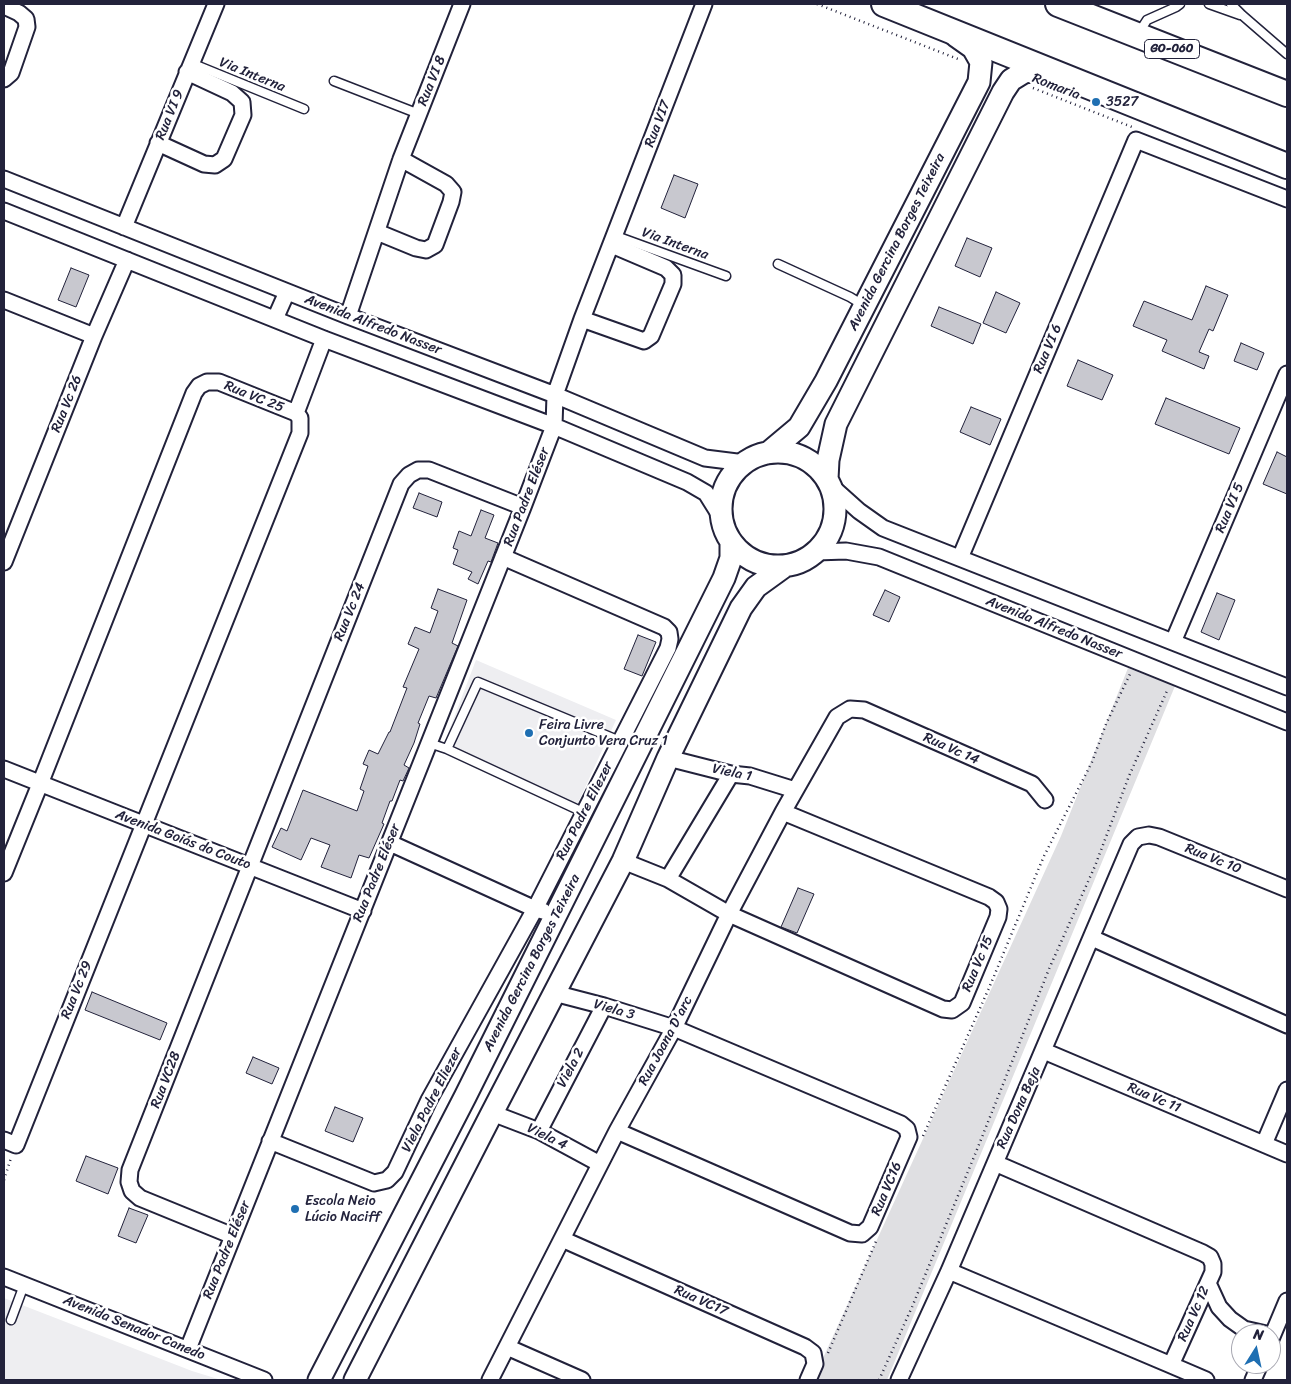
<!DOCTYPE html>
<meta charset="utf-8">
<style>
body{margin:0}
#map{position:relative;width:1291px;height:1384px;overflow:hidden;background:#fff;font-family:Sriracha,sans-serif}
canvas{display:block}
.frame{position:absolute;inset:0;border:5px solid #22223b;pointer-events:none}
.north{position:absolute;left:1231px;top:1324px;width:50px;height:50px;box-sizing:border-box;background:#fff;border:1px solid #a7a7b1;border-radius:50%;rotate:10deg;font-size:14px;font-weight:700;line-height:20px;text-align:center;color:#22223b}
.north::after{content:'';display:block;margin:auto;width:18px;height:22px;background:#1f6fb2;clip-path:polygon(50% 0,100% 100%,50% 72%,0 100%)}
</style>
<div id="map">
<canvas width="1291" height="1384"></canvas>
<div class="frame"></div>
<div class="north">N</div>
</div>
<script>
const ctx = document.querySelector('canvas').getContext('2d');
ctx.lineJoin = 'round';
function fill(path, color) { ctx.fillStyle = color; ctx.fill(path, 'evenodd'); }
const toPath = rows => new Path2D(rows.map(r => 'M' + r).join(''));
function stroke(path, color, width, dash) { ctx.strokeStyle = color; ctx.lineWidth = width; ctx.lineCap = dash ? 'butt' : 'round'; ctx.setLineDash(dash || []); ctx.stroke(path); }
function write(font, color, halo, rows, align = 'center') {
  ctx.font = font + ' Sriracha,sans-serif'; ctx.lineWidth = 5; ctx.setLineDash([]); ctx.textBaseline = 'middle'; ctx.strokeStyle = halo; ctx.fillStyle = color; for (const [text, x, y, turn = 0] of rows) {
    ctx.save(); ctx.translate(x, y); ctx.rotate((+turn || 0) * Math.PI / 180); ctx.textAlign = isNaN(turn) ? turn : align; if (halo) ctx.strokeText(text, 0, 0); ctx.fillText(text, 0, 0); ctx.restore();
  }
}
fill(toPath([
 [476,660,616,720,577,805,443,746],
 [4,1298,192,1371,218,1379,4,1380]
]), '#eeeef1');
fill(toPath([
 [1128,668,1175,686,887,1380,813,1380,1061,836]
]), '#dfdfe2');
const building = toPath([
 [674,175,698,184,685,218,661,208,674,175],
 [967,238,992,248,980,277,955,266,967,238],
 [71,268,89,275,76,307,58,300,71,268],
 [1206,286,1228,295,1213,331,1209,329,1199,352,1209,356,1204,369,1162,351,1167,340,1133,326,1144,301,1192,320,1206,286],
 [996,292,1020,303,1006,333,983,323,996,292],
 [939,307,981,324,973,344,931,326,939,307],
 [1241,343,1264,353,1257,370,1234,361,1241,343],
 [1078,360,1113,375,1102,400,1067,386,1078,360],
 [1166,398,1240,428,1229,454,1155,424,1166,398],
 [971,407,1001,419,990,445,960,432,971,407],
 [1277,452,1287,457,1287,494,1263,484,1277,452],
 [419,493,442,502,437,517,413,508,419,493],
 [481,510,494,515,485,538,498,543,491,562,488,561,478,584,468,579,472,572,453,564,458,550,453,548,459,531,471,536,481,510],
 [438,589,467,600,452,643,458,646,436,698,429,696,418,723,420,724,414,743,404,765,409,768,403,781,400,780,392,801,390,801,382,823,384,824,369,858,359,855,351,878,321,867,330,845,311,838,301,860,272,847,281,828,287,831,303,790,357,811,364,791,360,789,368,766,363,764,369,750,378,754,389,732,390,732,407,688,403,687,419,649,408,644,415,627,430,633,438,611,431,608,438,589],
 [885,590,900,597,889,622,873,615,885,590],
 [1217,593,1235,600,1219,640,1201,632,1217,593],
 [638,635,656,642,642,676,624,669,638,635],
 [798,888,814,894,797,933,781,927,798,888],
 [92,992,167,1023,160,1040,85,1010,92,992],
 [253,1057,279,1068,272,1084,246,1073,253,1057],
 [335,1107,363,1118,353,1142,325,1131,335,1107],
 [86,1156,118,1168,108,1194,76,1181,86,1156],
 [129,1208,148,1215,136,1243,118,1236,129,1208]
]);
fill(building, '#c8c8cf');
stroke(building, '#22223b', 1);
const service = toPath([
 [1209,4,1240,15],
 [1231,4,1242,15,1287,54],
 [1138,34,1147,20,1176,7,1180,4],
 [191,63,304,109],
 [334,81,419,114],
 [616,236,726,276],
 [778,264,850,297,863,305],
 [429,743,447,749,478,682,620,741],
 [447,749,585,813],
 [11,1320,24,1285]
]);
const minor = toPath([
 [4,6,19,13,26,19,27,27,11,73,4,79],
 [158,143,204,164,215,165,224,159,243,115,242,102,232,93,187,72],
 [4,179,348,316,555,395,705,458,745,463],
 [4,211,324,339,554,426,687,482,706,493,721,517],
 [124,227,216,4],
 [377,232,416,248,426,250,435,245,451,202,453,192,446,184,401,159],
 [4,300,94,336],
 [348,316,401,159,462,4],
 [275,319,287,292],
 [582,319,644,341,651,336,673,284,673,275,666,268,612,245],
 [296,413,324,339],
 [830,485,859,511,883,528,1287,687],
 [816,552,846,551,879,557,1287,722],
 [960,558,1136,140,1287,199],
 [4,562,94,336,127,260],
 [1173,642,1287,374],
 [668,758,731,774,750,776,795,790],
 [4,769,363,911],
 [390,843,535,909,543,911],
 [623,861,668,879,729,914,943,1009,952,1010,962,1003,998,917,999,909,996,902,989,897,783,812],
 [4,873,40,784,194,393,199,386,207,382,219,382,296,413,300,418,300,433,16,1145,4,1140],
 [668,879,731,774],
 [1092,938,1287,1025],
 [554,993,604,1006,674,1028,901,1124,907,1129,909,1137,870,1227,862,1234,850,1233,617,1131],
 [1044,1051,1287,1154],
 [492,1113,539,1131,600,1164],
 [539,1131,604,1006],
 [270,1141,374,1183,387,1180,395,1172,429,1100,535,909,668,648,670,639,669,632,664,627,503,557],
 [1264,1144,1287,1090],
 [233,1236,140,1198,132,1191,129,1182,130,1170,401,484,409,475,418,470,429,470,523,507],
 [562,1239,805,1347,813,1353,815,1364,808,1380],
 [949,1271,1171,1365,1213,1272,1213,1264,1210,1257,1203,1253,995,1163],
 [4,1277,264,1380],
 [1208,1283,1219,1307,1230,1319,1244,1329,1266,1334],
 [1271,1339,1287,1301],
 [507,1347,582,1380],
 [188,1349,523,507,554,426,555,395,582,319,704,4],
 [1171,1365,1206,1380],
 [490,1380,617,1131,674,1028,729,914,783,812,837,717,850,709,864,710,1032,784,1045,800],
 [899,1380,949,1271,1131,844,1138,837,1149,835,1159,837,1287,889],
 [1253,1380,1260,1364]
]);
const secondary = toPath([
 '721 509a57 57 0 1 1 114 0a57 57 0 1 1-114 0Z',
 [768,453,799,427,826,381,979,82,981,62,973,48,956,36],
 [827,479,828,460,836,424,1003,92,1011,80,1024,72,1046,69],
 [319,1380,465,1097,724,578,731,558,731,541],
 [355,1380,492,1113,623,861,668,758,741,608,756,587,785,566]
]);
const primary = toPath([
 [884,4,1287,166],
 [1058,4,1287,94]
]);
stroke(service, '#22223b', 11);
stroke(minor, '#22223b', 19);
stroke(secondary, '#22223b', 25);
stroke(primary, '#22223b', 28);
stroke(toPath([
 [817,4,958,59],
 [1033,88,1132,127],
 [923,1136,989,988,1044,856,1092,762,1106,724,1130,674],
 [4,1180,11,1158],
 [828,1353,877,1239],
 [879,1380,912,1307,976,1152,1049,969,1095,866,1129,776,1167,691,1167,688]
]), '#22223b', 2.5, [1, 4]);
stroke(service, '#fff', 8);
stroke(minor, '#fff', 15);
stroke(secondary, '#fff', 21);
stroke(primary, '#fff', 24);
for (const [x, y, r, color] of [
 [1096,102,5,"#1f6fb2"],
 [529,733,5,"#1f6fb2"],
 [295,1209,5,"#1f6fb2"]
]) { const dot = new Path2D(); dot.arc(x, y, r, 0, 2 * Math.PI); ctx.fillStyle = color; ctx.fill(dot); stroke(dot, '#fff', 2); }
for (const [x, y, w] of [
 [1172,49,55]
]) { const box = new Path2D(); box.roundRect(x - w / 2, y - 9.5, w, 19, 4); ctx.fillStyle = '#fff'; ctx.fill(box); stroke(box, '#22223b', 1); }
write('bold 12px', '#22223b', null, [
 ["GO-060",1172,49]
]);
write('14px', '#22223b', '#fff', [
 ["Via Interna",252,75,22],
 ["Rua VI 8",432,81,-68],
 ["Romaria",1056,87,21],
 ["Rua VI 9",170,115,-68],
 ["Rua VI7",658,124,-69],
 ["Avenida Gercina Borges Teixeira",897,242,-63],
 ["Via Interna",675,244,20],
 ["Avenida Alfredo Nasser",373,325,21],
 ["Rua VI 6",1048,349,-67],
 ["Rua VC 25",254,397,22],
 ["Rua Vc 26",67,404,-68],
 ["Rua Padre Eléser",527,497,-69],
 ["Rua VI 5",1230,508,-67],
 ["Rua Vc 24",350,612,-68],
 ["Avenida Alfredo Nasser",1054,628,22],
 ["Rua Vc 14",951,749,24],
 ["Viela 1",732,773,12],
 ["Rua Padre Eliezer",585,811,-63],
 ["Avenida Goiás do Couto",183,840,21],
 ["Rua Vc 10",1213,859,22],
 ["Rua Padre Eléser",377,873,-68],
 ["Avenida Gercina Borges Teixeira",532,963,-63],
 ["Rua Vc 15",978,964,-67],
 ["Rua Vc 29",77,990,-68],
 ["Viela 3",614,1010,16],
 ["Rua Joana D'arc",666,1041,-62],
 ["Viela 2",571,1068,-62],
 ["Rua VC28",166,1080,-69],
 ["Rua Vc 11",1154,1098,23],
 ["Viela Padre Eliezer",432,1100,-63],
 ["Rua Dona Beja",1019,1108,-66],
 ["Viela 4",547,1137,26],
 ["Rua VC16",887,1189,-67],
 ["Rua Padre Eléser",227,1250,-68],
 ["Rua VC17",701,1301,24],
 ["Rua Vc 12",1194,1314,-66],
 ["Avenida Senador Canedo",134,1328,22]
]);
write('14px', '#22223b', '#fff', [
 ["3527",1106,102],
 ["Feira Livre",539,725],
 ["Conjunto Vera Cruz 1",539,741],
 ["Escola Neio",305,1201],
 ["Lúcio Naciff",305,1217]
], 'left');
</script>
